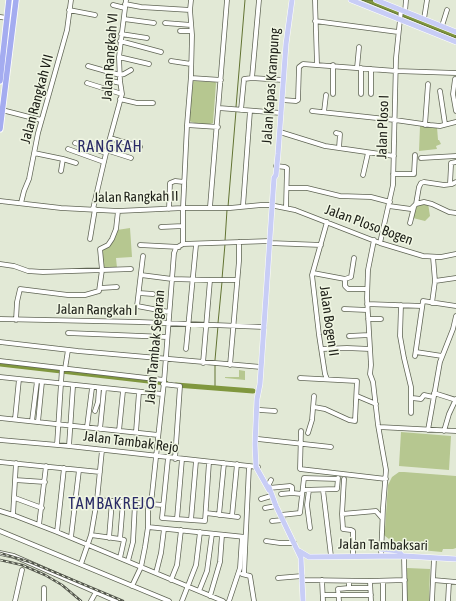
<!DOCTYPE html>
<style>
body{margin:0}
canvas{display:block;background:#e2e9d6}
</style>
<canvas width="456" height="601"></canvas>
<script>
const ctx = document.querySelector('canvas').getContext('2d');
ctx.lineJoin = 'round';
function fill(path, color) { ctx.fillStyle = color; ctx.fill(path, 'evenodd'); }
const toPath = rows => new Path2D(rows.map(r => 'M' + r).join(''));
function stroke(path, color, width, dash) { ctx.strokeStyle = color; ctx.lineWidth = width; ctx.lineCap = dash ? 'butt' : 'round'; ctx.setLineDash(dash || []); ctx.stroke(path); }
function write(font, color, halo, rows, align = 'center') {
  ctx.font = font + ' "Asap Condensed",sans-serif'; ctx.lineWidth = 3; ctx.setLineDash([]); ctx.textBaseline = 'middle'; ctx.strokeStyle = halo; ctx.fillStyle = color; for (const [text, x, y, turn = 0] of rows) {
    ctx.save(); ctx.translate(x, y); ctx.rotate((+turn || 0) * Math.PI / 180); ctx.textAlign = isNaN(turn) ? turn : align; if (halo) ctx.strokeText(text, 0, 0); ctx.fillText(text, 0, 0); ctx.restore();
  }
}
fill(toPath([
 [193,81,215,82,216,83,213,123,210,124,198,124,189,121],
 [420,126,437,127,438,140,439,140,441,144,436,146,437,149,419,151],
 [428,203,430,216,425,221,413,218,417,206,419,204],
 [130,228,132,257,116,258,117,268,103,270,101,249,107,247,117,230],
 [239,370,245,371,245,380,225,378,225,377,239,377],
 [401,432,451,436,449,470,399,466],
 [399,472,404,472,456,476,456,548,453,549,443,549,442,552,410,549,410,547,397,545,385,536,382,532,385,529,388,485,392,477],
 [407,568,430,569,429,601,407,601]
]), '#b6c790');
const water = toPath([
 [362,0,371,0,456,34,456,38,362,0]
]);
fill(water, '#80973e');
stroke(water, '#627332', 1);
stroke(toPath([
 [236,107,245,0],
 [228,207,236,111],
 [225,241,227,210],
 [222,279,225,244],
 [218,323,222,282],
 [215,360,218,326],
 [215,387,215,364]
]), '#627332', 1);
stroke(toPath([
 [0,364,166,383],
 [176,385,253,391]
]), '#80973e', 5);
const minor = toPath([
 [259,0,252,78,283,80],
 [315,0,317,64],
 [125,4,141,7,190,10],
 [113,5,125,8],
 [69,10,95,15],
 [405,12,406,0],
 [0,17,7,18],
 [124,19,154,23],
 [424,19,427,0],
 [315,21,398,32],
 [165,23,191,25],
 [442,26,447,10],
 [180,31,191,31],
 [121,34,147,38],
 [120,41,161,52],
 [119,57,149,64],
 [171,61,191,64],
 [88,66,120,75,124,74,131,70],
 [357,68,359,47],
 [361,68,361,94],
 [371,69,371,94],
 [191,78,221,80],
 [455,79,453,94,456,111],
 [108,80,120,83],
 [87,83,122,94],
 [440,91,445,124],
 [333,94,333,65],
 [120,99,137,103,153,103],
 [282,100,296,101,298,100,299,67,303,64,396,71,456,73],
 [219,108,281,113],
 [2,110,41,120],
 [241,110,244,79,252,78],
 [312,111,395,120,430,125,440,126,456,122],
 [324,112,326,95],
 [187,125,218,127],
 [425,125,428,84],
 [280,132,325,146,394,156],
 [336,133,340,134,339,148],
 [110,138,140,147],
 [75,143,106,153],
 [68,149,104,162],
 [106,150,131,158],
 [34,153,63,159,76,163],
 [421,158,456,156],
 [276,166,285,167,287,168,286,207],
 [61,171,63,159],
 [393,174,414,174,415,155],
 [363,175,368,153],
 [450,184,451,165,451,163,456,162],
 [287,188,307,188,340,196,371,197,390,202],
 [0,201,61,208,118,211,183,208,230,208,261,205,272,205],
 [21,203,24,191,29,179,38,133,67,30,71,0],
 [416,204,419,187,421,183,424,182,444,185,452,184,456,182],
 [243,206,250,111],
 [275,206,295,210,380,243,423,256,441,257,456,254],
 [389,206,411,209,416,204,424,202,432,204,449,212,456,213],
 [210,207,227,0],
 [93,209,107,149,122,94,120,81,119,57,126,0],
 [169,209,170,183,175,181,184,182],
 [410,223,414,207],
 [161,227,183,226],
 [90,239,95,209],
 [374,240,368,270,367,298,371,365,370,374,373,382,378,425,386,470,383,508,381,556],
 [270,243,321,245],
 [380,243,393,185,396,58,401,10],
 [183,244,183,208,187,125,191,76,192,35,190,10,191,0],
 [183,244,270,241],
 [140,245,179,247],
 [143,256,137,306,169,312],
 [0,264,14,266,28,271,43,272,131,269],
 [313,273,345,279,345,286,348,289,367,289],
 [141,275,172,279,210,280],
 [345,279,351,277,354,258],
 [435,281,456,278],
 [100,288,117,287],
 [139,293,153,294],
 [432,303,435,281,433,257],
 [367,304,422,306],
 [401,305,400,336,404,358,411,387,411,413],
 [344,309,367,310],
 [0,319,139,322,264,327],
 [368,319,381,319],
 [16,320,17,302,20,289,68,295,85,295,99,291,102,270,100,249,108,245,112,239,116,229,118,211],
 [68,333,167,337],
 [349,336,369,335],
 [0,342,78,351,261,367],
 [186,349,196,245],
 [322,349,347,348,370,349],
 [416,352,442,356],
 [415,356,423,301,456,306],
 [0,361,164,380],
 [203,363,210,280,237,280],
 [230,365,239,261,239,242],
 [65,369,68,350],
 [0,377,162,394],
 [300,378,357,381,355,421,349,420,325,409,314,407],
 [327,379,325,374,319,335,312,275,327,222],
 [163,384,180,386,175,459],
 [434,393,456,400],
 [357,396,376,404],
 [412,398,421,399,424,395,433,397],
 [260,410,275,411],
 [95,411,98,402,99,388],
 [0,418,158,435],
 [15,419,19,379],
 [32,421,37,381],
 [38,422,42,382],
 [87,427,92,388],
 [379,427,456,431],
 [100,429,104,389],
 [428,430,440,362,453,329,456,316],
 [119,431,123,391],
 [301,431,300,469,386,479],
 [444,431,449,414,456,399],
 [136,432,139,392],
 [308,433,312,420,314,396],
 [258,439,331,447],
 [0,440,69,446,258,467],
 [57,445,62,368],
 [69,446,73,386],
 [168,458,162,518,205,521,209,462],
 [0,462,100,472],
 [344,479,342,514,376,511,382,518],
 [15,480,45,482],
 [268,486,271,480],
 [269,488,290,486,292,487,292,493],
 [303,490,337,489,338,478],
 [309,490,307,505,310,528],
 [323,490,331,556],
 [281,494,292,493,302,494],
 [15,498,42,508],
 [261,499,271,496],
 [97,500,163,505],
 [151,504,164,382,174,253,176,248,183,244],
 [265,508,276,506],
 [0,511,13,515,57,532,223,601],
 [206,513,238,517],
 [342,514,343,529,351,530,353,531,353,556],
 [13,515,16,463],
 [219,515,224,463],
 [281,515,300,513,304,478,338,479],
 [232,516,237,464],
 [177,519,182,459],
 [191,520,196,461],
 [272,521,283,520],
 [39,525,46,466],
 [148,527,245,537],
 [0,531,169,601],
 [57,532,64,468],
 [91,535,120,539],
 [71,537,79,470],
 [109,538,112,501],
 [266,541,280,543,294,543],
 [0,553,14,556,30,563,116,601],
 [404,556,405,601],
 [120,558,124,540,120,539,123,502],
 [128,561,133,542,135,503],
 [81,564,91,535,97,500,102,450],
 [156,573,161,553,164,529],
 [242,574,250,576,254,601],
 [244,574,249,466],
 [278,578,302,576],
 [171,580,177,565,181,530],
 [302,580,370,581,405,580],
 [322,580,323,601],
 [433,580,456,582],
 [370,581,371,601],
 [132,586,141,567,145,547,148,527,148,504],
 [44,588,44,601],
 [349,588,370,588],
 [199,591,207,571,212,534],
 [323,595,371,595],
 [210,596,220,562,222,535],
 [15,601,22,570],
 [91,601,96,592],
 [182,601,196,565,200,532],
 [229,601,240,568,242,537],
 [339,601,338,589,349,588,349,581],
 [383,601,383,581],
 [432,601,434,558],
 [448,601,449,582]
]);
const major = toPath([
 [351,0,456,42],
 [376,0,456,32],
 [269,487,276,506,301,558,303,601],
 [269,490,256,467,255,444,257,399,260,384,274,178,276,175,278,154,286,44,292,0],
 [381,549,399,551,402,556],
 [299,551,309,557,404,556,456,559]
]);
const highway = toPath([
 [0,81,9,0],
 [0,129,16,0]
]);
stroke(minor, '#606555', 5.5);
stroke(major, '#fff', 6);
stroke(highway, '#fff', 7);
stroke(minor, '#fff', 4);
stroke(major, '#c8cdf6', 5);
stroke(highway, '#a4acf0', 5.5);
const rail = toPath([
 [0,553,30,562,123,601],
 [0,560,22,565,45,575,62,585,81,601]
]);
stroke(rail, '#54574d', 2.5);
stroke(rail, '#f0f6e3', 1, [3]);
write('14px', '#1c1e17', '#f0f6e3', [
 ["Jalan Rangkah VI",110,57,-86],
 ["Jalan Kapas Krampung",271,86,-86],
 ["Jalan Rangkah VII",37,99,-75],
 ["Jalan Ploso I",383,127,-88],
 ["Jalan Rangkah II",136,197,-1],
 ["Jalan Ploso Bogen",369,225,20],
 ["Jalan Rangkah I",97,310,1],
 ["Jalan Bogen II",329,321,82],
 ["Jalan Tambak Segaran",155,347,-85],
 ["Jalan Tambak Rejo",131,442,7],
 ["Jalan Tambaksari",383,545,1]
]);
ctx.letterSpacing = '1px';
write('16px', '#2a2b66', '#f0f6e3', [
 ["RANGKAH",110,147],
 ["TAMBAKREJO",112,504]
]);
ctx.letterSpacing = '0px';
</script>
